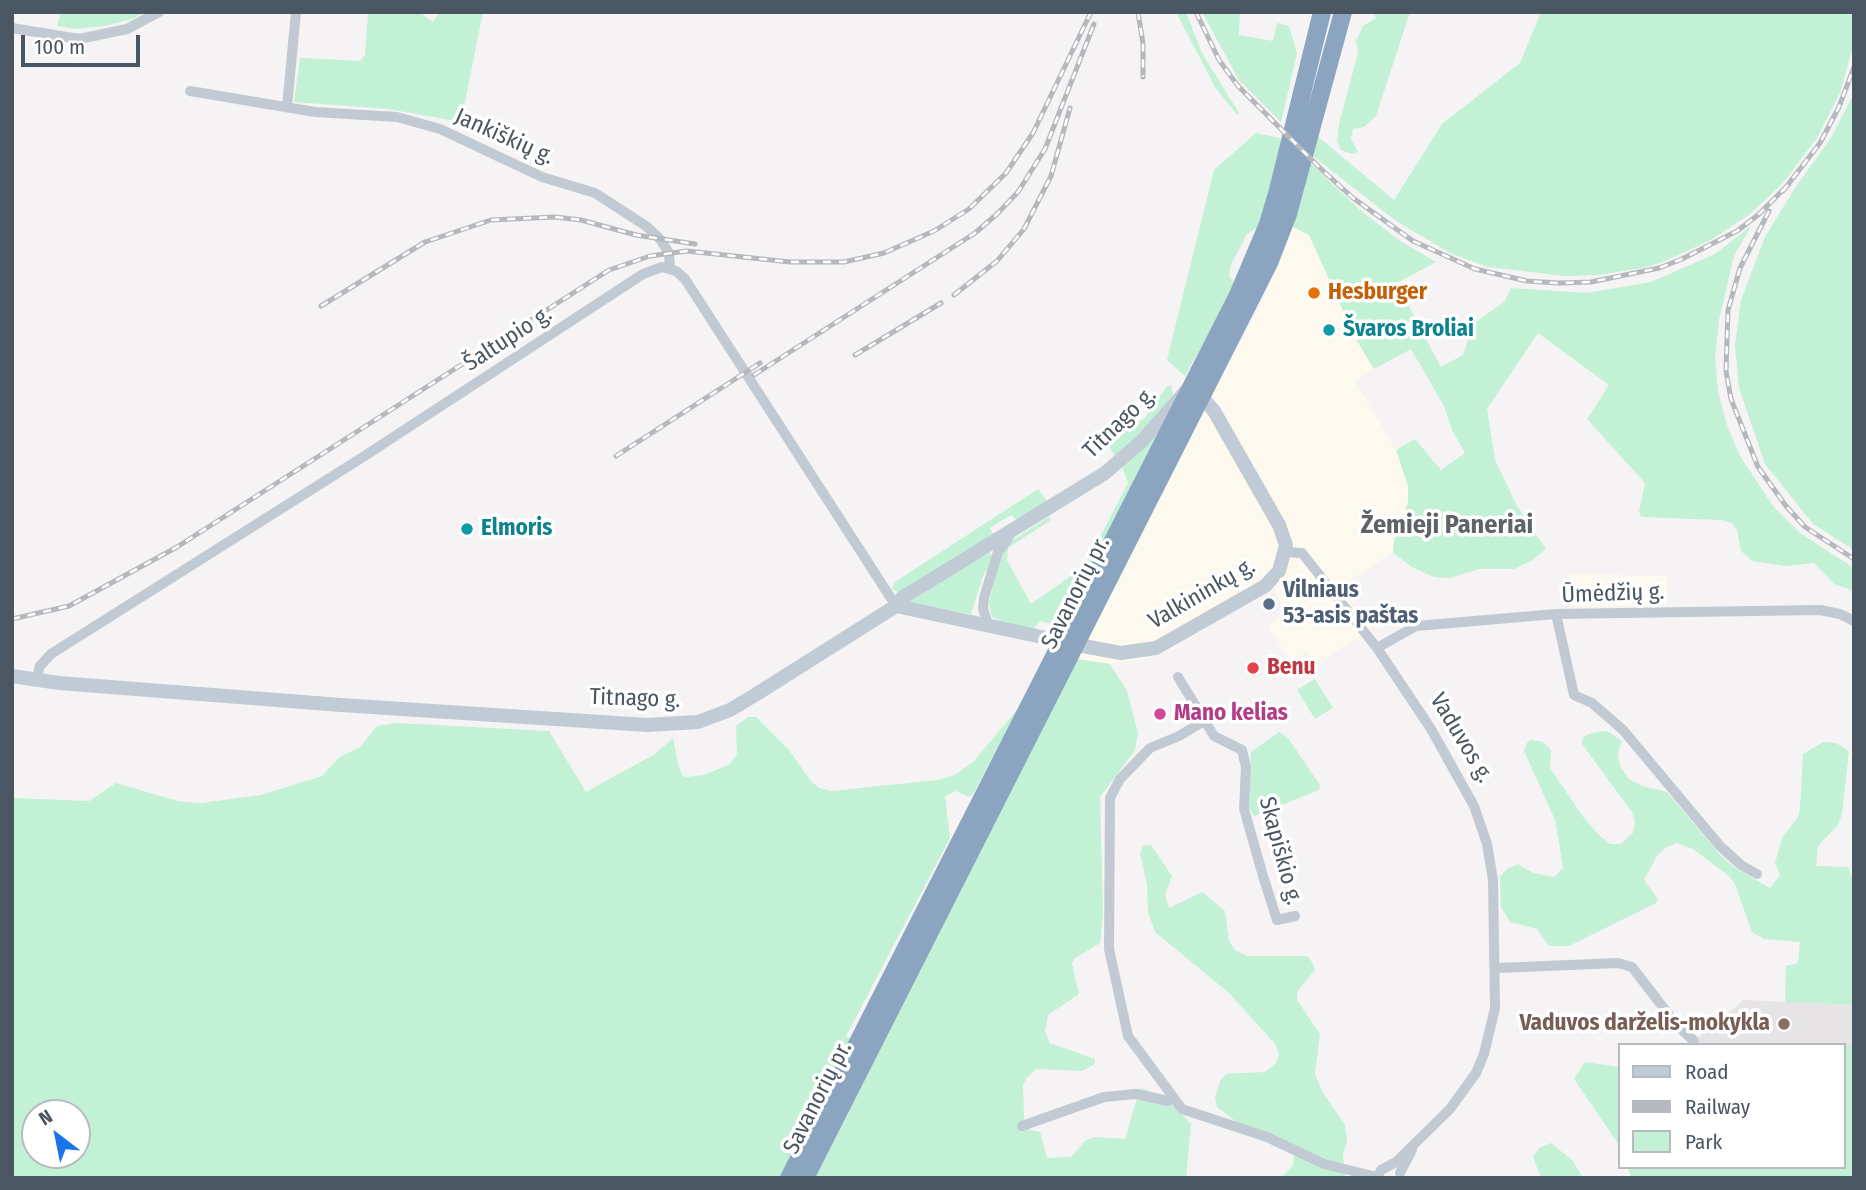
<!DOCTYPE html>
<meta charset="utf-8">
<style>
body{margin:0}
#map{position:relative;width:1866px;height:1190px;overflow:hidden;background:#f5f3f3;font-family:"Fira Sans Condensed",sans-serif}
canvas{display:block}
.frame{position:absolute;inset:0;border:14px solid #4a5661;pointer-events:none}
.legend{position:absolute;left:1618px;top:1043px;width:228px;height:126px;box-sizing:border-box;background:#fff;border:2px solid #b7bbc0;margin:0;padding:9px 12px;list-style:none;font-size:21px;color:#4a5661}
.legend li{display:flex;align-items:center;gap:14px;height:35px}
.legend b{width:35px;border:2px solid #b7bbc0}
.north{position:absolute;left:21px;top:1099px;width:70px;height:70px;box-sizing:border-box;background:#fff;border:2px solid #b7bbc0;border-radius:50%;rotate:328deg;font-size:19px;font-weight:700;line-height:28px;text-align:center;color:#4a5661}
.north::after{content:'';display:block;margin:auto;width:24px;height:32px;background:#1a73e8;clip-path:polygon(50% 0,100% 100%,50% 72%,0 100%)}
.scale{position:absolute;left:21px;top:35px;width:119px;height:32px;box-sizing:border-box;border:4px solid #4a5661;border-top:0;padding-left:9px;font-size:21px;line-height:24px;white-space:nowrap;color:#4a5661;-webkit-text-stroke:5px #fff;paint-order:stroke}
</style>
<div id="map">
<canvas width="1866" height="1190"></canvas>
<div class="frame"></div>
<ul class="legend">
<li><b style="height:9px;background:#c1cbd6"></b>Road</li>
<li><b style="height:9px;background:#b5b8bd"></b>Railway</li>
<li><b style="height:19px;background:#c3f1d5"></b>Park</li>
</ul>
<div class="north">N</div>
<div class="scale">100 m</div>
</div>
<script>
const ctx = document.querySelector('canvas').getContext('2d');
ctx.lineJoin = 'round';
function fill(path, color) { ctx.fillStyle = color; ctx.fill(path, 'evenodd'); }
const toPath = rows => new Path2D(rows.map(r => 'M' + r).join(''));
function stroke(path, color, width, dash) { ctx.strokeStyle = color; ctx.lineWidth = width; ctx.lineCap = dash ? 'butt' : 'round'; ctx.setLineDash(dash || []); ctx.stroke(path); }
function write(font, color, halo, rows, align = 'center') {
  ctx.font = font + ' "Fira Sans Condensed",sans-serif'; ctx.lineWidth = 7; ctx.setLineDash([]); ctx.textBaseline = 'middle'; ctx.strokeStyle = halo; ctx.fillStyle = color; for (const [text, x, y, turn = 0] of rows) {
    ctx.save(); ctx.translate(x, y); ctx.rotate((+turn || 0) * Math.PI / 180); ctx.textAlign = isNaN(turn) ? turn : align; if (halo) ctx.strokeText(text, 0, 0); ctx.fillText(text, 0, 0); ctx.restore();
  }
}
fill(toPath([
 [1291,226,1309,235,1357,341,1374,369,1355,381,1396,450,1408,486,1408,504,1394,540,1393,553,1338,587,1372,629,1315,665,1307,652,1291,662,1268,626,1288,613,1272,587,1168,651,1142,660,1110,664,1077,659,1202,411,1259,308],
 [1569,574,1667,576,1667,605,1567,608]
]), '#fdf9ef');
fill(toPath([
 [1744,1000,1854,1005,1854,1044,1846,1046,1843,1074,1843,1045,1689,1045]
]), '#e6e4e5');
fill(toPath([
 [61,12,144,12,135,18,105,26,75,29,57,26],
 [368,12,419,12,433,22,439,12,483,12,461,122,388,109,294,102,300,58,360,61,365,55],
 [1176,12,1186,12,1202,53,1239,113,1237,115,1215,87],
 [1202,12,1240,12,1239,35,1273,41,1277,23,1289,26,1297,53,1281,122,1239,80],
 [1373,12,1410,12,1376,116,1364,127,1353,129,1351,139,1358,152,1352,154,1341,150,1337,141,1339,124,1358,53,1356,41,1363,26,1376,18],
 [1541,12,1854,12,1854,43,1840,93,1817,138,1783,183,1750,214,1711,240,1663,262,1642,268,1599,275,1565,276,1488,267,1452,254,1396,221,1313,156,1316,135,1394,200,1442,124,1520,63],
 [1854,93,1854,550,1813,524,1765,464,1739,388,1735,345,1741,300,1765,237,1795,188,1831,138],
 [1256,133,1284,139,1262,224,1247,234,1231,265,1229,276,1236,285,1185,376,1167,360,1214,170],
 [1310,163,1359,209,1400,241,1436,262,1397,283,1441,367,1463,355,1469,338,1466,329,1504,302,1511,288,1587,293,1651,282,1715,254,1751,226,1734,256,1719,320,1715,358,1718,392,1727,425,1740,456,1773,506,1800,533,1854,568,1854,591,1834,584,1814,563,1785,566,1752,561,1741,551,1737,530,1732,523,1722,520,1641,517,1639,512,1645,483,1587,419,1609,385,1538,333,1487,409,1495,460,1517,506,1546,549,1531,561,1514,569,1479,569,1450,578,1434,577,1412,567,1393,553,1394,540,1408,503,1408,486,1396,450,1415,439,1441,470,1465,453,1452,430,1444,406,1411,349,1374,369,1357,341,1309,235,1291,226],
 [1167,386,1171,386,1173,394,1156,417,1116,458,1107,443,1145,418],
 [1172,410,1060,625,1040,621,1034,628,1005,624,992,617,989,603,1002,550,1007,544,1049,517,1051,520,1008,548,1007,560,1031,604,1085,566,1128,483,1122,466],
 [1038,489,1049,504,1018,521,1011,515,990,528,993,534,900,593,892,589,895,582],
 [990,553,992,555,990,567,984,573,971,614,908,604,908,596,922,588],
 [1077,659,1110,664,1127,691,1138,733,1135,750,1100,797,1103,913,1100,943,1074,959,1072,964,1079,994,1048,1015,1045,1031,1050,1043,1095,1059,1095,1064,1082,1071,1037,1069,1027,1077,1023,1085,1024,1119,1016,1127,1040,1132,1047,1158,1071,1157,1086,1140,1095,1137,1125,1139,1140,1088,1150,1091,1176,1108,1191,1124,1186,1178,12,1178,12,798,89,801,116,783,178,801,201,803,261,795,322,776,340,757,360,747,377,726,396,723,549,731,586,792,655,754,673,738,678,764,682,775,686,777,704,775,730,764,737,754,736,726,748,717,756,717,789,750,810,780,819,788,831,791,938,780,955,775,973,762,1021,705,973,794,969,797,956,791,945,796,950,838,846,1036,875,1053],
 [35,1113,77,1113,77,1155,35,1155],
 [1315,679,1333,708,1315,719,1297,690],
 [1607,731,1622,741,1618,753,1620,766,1629,779,1642,786,1667,792,1721,856,1735,868,1770,888,1780,875,1775,863,1782,838,1798,817,1800,807,1803,754,1823,742,1836,743,1849,751,1842,814,1838,825,1818,846,1816,866,1848,867,1854,882,1854,1005,1785,1002,1786,966,1798,963,1800,942,1764,939,1752,932,1735,884,1729,876,1693,849,1677,843,1666,847,1657,856,1644,880,1658,899,1656,903,1569,946,1549,946,1537,929,1510,922,1501,907,1500,877,1507,869,1518,864,1533,873,1554,877,1563,868,1555,820,1524,751,1527,743,1531,740,1543,742,1551,750,1550,768,1584,818,1599,835,1610,844,1621,844,1633,833,1635,821,1632,812,1582,744,1583,737,1591,733],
 [1279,732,1288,738,1320,785,1319,790,1254,816,1249,807,1251,752],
 [1151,845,1172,876,1165,895,1169,908,1202,892,1225,911,1229,941,1235,950,1247,956,1307,956,1312,962,1315,970,1297,992,1297,1000,1320,1034,1315,1074,1322,1091,1345,1125,1347,1140,1343,1156,1345,1175,1348,1178,1280,1178,1293,1166,1294,1155,1287,1144,1243,1127,1217,1107,1215,1098,1220,1081,1226,1074,1265,1072,1276,1063,1279,1054,1275,1044,1229,993,1155,932,1148,912,1147,885,1140,853,1143,846],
 [1854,1044,1854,1178,1631,1178,1628,1167,1843,1167,1846,1046],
 [1585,1062,1619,1067,1619,1145,1574,1079],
 [1551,1143,1573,1161,1583,1178,1541,1178,1533,1157,1539,1148]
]), '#c3f1d5');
stroke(toPath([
 [12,28,79,39,127,29,159,12],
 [190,91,315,112,397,117,440,129,542,177,595,193,646,226,660,239,669,253,670,268],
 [287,107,296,12],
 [1286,552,1302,553,1377,648,1431,729,1474,806,1487,844,1493,880,1495,1008,1484,1054,1476,1073,1450,1109,1396,1162,1381,1170,1377,1178],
 [1556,614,1574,695,1592,703,1623,730,1720,846,1741,865,1757,874],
 [989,627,983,609,984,598,998,552,1009,537],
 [1377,648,1416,626,1556,614,1820,610,1840,614,1854,621],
 [1178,677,1214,736,1242,750,1246,767,1244,809,1263,876,1277,920,1295,916],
 [36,680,40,666,51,654,363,457,643,274,662,267,676,271,685,279,896,606],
 [1204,721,1179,736,1150,748,1120,779,1110,798,1109,949,1128,1036,1182,1109,1267,1137,1324,1164,1377,1177],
 [1497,968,1618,963,1632,967,1676,1024,1694,1041],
 [1022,1126,1104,1097,1136,1094,1168,1101,1173,1098],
 [1400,1173,1412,1150]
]), '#c1cad2', 10);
stroke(toPath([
 [896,606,1056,640],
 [1083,646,1121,653,1156,648,1265,586,1279,571,1286,545,1279,525,1214,411,1202,397],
 [12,676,59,683,341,705,647,725,698,722,730,710,755,695,896,606,902,598,1105,473,1142,441,1186,391]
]), '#c1cbd6', 14);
stroke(toPath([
 [789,1178,1238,295,1268,224,1278,190,1322,12],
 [805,1178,1269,263,1288,214,1343,12]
]), '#8ba5c1', 18);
const rail = toPath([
 [1138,12,1143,44,1143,77],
 [1196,12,1219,60,1238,86,1321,169,1353,198,1413,241,1475,269,1527,281,1559,283,1591,282,1659,268,1682,259,1737,231,1758,215,1789,184],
 [1783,191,1820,143,1839,107,1854,67],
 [1769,211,1740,268,1728,310,1726,371,1731,399,1758,467,1786,506,1805,527,1854,559],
 [954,295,997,261,1024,229,1051,176,1070,108],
 [321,306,425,242,491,220,555,217,581,220,636,235,695,244],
 [855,355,941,303],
 [754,375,975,233,997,214,1018,192,1045,149,1094,24],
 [616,456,760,363],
 [12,619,69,606,177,547,609,270,650,256,687,251,790,262,844,262,884,253,934,231,969,209,1006,173,1033,133,1091,12]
]);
stroke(rail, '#b5b8bd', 5);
stroke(rail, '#fff', 2.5, [8]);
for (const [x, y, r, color] of [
 [1314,293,7,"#e8710a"],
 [1329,330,7,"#0f9aa8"],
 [467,529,7,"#0f9aa8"],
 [1269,604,7,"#5c6f8a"],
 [1253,668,7,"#e0444e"],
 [1160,714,7,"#d1479c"],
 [1784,1024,7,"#8d6e63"]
]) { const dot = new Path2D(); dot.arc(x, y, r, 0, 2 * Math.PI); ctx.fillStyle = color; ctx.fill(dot); stroke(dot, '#fff', 2.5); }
write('23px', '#4a5661', '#fff', [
 ["Jankiškių g.",504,137,24],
 ["Šaltupio g.",508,339,-33],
 ["Titnago g.",1120,423,-44],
 ["Savanorių pr.",1076,593,-63],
 ["Valkininkų g.",1202,594,-30],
 ["Ūmėdžių g.",1613,594,-2],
 ["Titnago g.",635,699,2],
 ["Vaduvos g.",1461,738,59],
 ["Skapiškio g.",1280,851,75],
 ["Savanorių pr.",818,1098,-63]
]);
write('bold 23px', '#c56008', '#fff', [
 ["Hesburger",1328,293]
], 'left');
write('bold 23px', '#0d838f', '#fff', [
 ["Švaros Broliai",1343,330],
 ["Elmoris",481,529]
], 'left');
write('bold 23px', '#4e5e75', '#fff', [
 ["Vilniaus",1283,591],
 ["53-asis paštas",1283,617]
], 'left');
write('bold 23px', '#be3a42', '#fff', [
 ["Benu",1267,668]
], 'left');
write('bold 23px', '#b23c85', '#fff', [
 ["Mano kelias",1174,714]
], 'left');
write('bold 23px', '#785e54', '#fff', [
 ["Vaduvos darželis-mokykla",1770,1024]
], 'right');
write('bold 26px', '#5f6368', '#fff', [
 ["Žemieji Paneriai",1447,526]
]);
</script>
